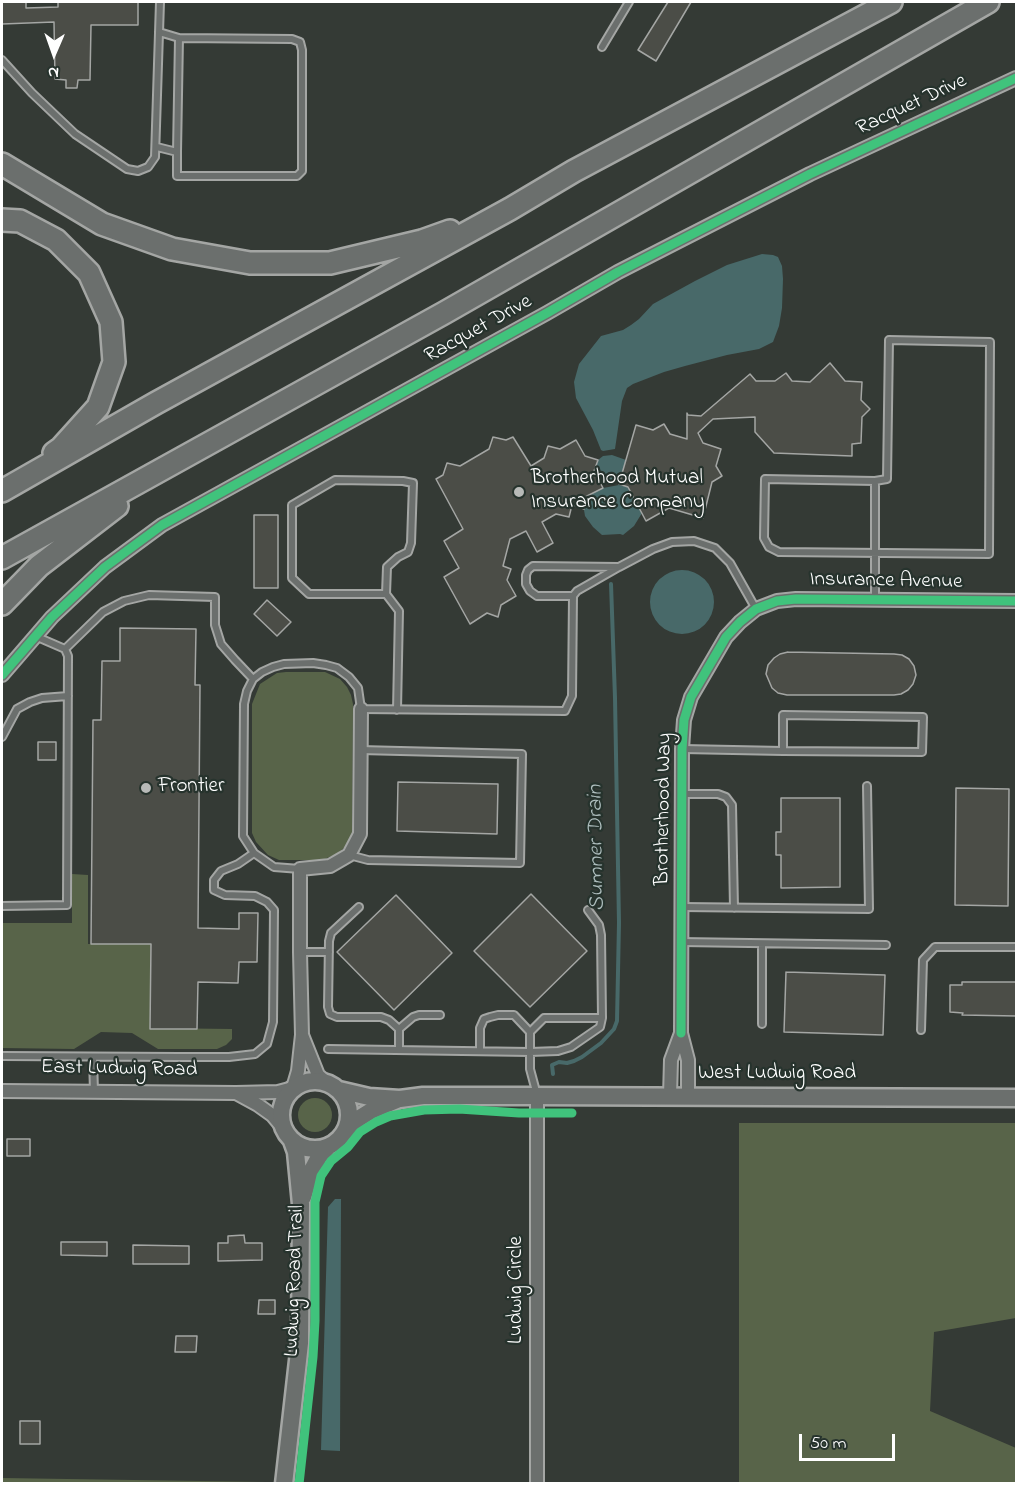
<!DOCTYPE html>
<style>
body{margin:0}
#map{position:relative;width:1018px;height:1485px;overflow:hidden;background:#343a35;font-family:"Indie Flower",sans-serif}
canvas{display:block}
.frame{position:absolute;inset:0;border:3px solid #fff;pointer-events:none}
.north{position:absolute;left:24px;top:24px;width:60px;height:60px;-webkit-text-stroke:4px #26332d;paint-order:stroke;rotate:182deg;font-size:16px;font-weight:700;line-height:24px;text-align:center;color:#fff}
.north::after{content:'';display:block;margin:auto;width:21px;height:27px;background:#fff;clip-path:polygon(50% 0,100% 100%,50% 72%,0 100%)}
.scale{position:absolute;left:799px;top:1434px;width:96px;height:27px;box-sizing:border-box;border:3px solid #fff;border-top:0;padding-left:8px;font-size:18px;line-height:21px;white-space:nowrap;color:#fff;-webkit-text-stroke:4px #26332d;paint-order:stroke}
</style>
<div id="map">
<canvas width="1018" height="1485"></canvas>
<div class="frame"></div>
<div class="north">N</div>
<div class="scale">50 m</div>
</div>
<script>
const ctx = document.querySelector('canvas').getContext('2d');
ctx.lineJoin = 'round';
function fill(path, color) { ctx.fillStyle = color; ctx.fill(path, 'evenodd'); }
const toPath = rows => new Path2D(rows.map(r => 'M' + r).join(''));
function stroke(path, color, width, dash) { ctx.strokeStyle = color; ctx.lineWidth = width; ctx.lineCap = dash ? 'butt' : 'round'; ctx.setLineDash(dash || []); ctx.stroke(path); }
function write(font, color, halo, rows, align = 'center') {
  ctx.font = font + ' "Indie Flower",sans-serif'; ctx.lineWidth = 4.5; ctx.setLineDash([]); ctx.textBaseline = 'middle'; ctx.strokeStyle = halo; ctx.fillStyle = color; for (const [text, x, y, turn = 0] of rows) {
    ctx.save(); ctx.translate(x, y); ctx.rotate((+turn || 0) * Math.PI / 180); ctx.textAlign = isNaN(turn) ? turn : align; if (halo) ctx.strokeText(text, 0, 0); ctx.fillText(text, 0, 0); ctx.restore();
  }
}
fill(toPath([
 [286,672,325,672,340,679,347,687,351,695,353,704,352,834,345,847,337,854,322,860,279,860,268,855,256,842,252,833,252,704,260,684,277,673],
 [72,874,88,875,88,944,151,944,150,1028,232,1029,232,1039,226,1045,217,1049,158,1049,132,1033,101,1032,74,1049,2,1048,2,923,72,923],
 '298 1115a17 17 0 1 1 34 0a17 17 0 1 1-34 0Z',
 [739,1123,1016,1123,1016,1318,934,1332,930,1411,1016,1448,1016,1483,739,1483],
 [2,1478,267,1482,267,1483,2,1484]
]), '#586449');
fill(toPath([
 [762,254,773,255,778,257,782,266,783,279,782,308,779,326,773,342,759,349,727,355,685,366,664,372,633,384,627,388,622,401,615,449,603,451,601,450,593,430,576,398,574,382,579,364,601,336,623,330,631,325,639,319,653,304,695,281,727,265],
 [612,455,626,460,621,479,600,482,594,471,598,460,603,456],
 [619,485,628,487,642,513,634,526,623,535,620,534,602,535,593,527,585,516,584,510,587,496,603,488],
 '650 602a32 32 0 1 1 64 0a32 32 0 1 1-64 0Z',
 [335,1199,341,1199,340,1451,321,1450,328,1207]
]), '#486969');
stroke(toPath([
 [553,1074,552,1065,559,1062,567,1063,574,1061,582,1057,601,1043,614,1029,617,1021,619,923,615,698,611,584]
]), '#486969', 4);
const building = toPath([
 [2,2,26,2,26,8,58,7,58,2,138,2,138,25,91,25,90,80,78,80,77,88,66,88,66,80,55,79,54,22,2,24,2,2],
 [668,2,691,2,656,61,638,50,668,2],
 [830,363,845,381,862,382,861,400,870,409,862,417,861,443,852,444,852,456,774,453,755,432,755,417,713,419,698,433,703,443,721,449,716,466,722,476,712,482,703,518,669,508,646,521,628,487,619,484,636,425,653,430,664,424,670,434,687,439,687,413,688,415,701,416,750,374,756,381,775,381,786,373,792,381,810,382,830,363],
 [493,437,506,440,513,437,531,466,544,458,548,446,560,449,576,440,585,456,598,460,594,471,603,488,587,496,584,509,572,505,569,517,556,514,542,522,553,543,537,552,526,531,510,539,503,566,511,569,507,580,516,596,501,605,498,617,487,613,470,624,444,577,459,568,444,541,463,529,436,479,443,475,447,463,460,466,489,449,493,437],
 [254,515,278,515,278,588,254,588,254,515],
 [267,600,291,622,277,636,254,614,267,600],
 [120,628,196,629,195,685,200,685,198,928,239,929,239,913,258,913,257,962,239,962,238,983,198,982,197,1029,150,1029,151,944,91,944,93,720,101,720,102,661,120,661,120,628],
 [788,652,894,654,902,655,909,659,914,666,916,675,913,684,908,690,901,694,894,695,787,695,778,693,772,688,766,674,768,665,774,658,780,654,788,652],
 [38,742,56,742,56,760,38,760,38,742],
 [398,782,498,784,497,834,397,831,398,782],
 [956,788,1009,789,1008,906,955,905,956,788],
 [781,798,840,798,840,887,781,888,781,855,776,855,776,832,781,832,781,798],
 [531,894,587,951,530,1007,474,951,531,894],
 [396,895,452,953,394,1010,337,952,396,895],
 [786,972,885,975,883,1035,784,1032,786,972],
 [962,982,1017,982,1017,1016,962,1015,963,1013,950,1012,950,985,962,985,962,982],
 [7,1139,30,1139,30,1156,7,1156,7,1139],
 [244,1235,245,1243,262,1243,262,1260,218,1261,218,1243,228,1243,228,1236,244,1235],
 [61,1242,107,1242,107,1256,61,1255,61,1242],
 [133,1245,189,1246,189,1264,133,1264,133,1245],
 [259,1300,275,1300,275,1314,258,1314,259,1300],
 [176,1336,197,1336,196,1352,175,1352,176,1336],
 [20,1421,40,1421,40,1444,20,1444,20,1421]
]);
fill(building, '#4b4d47');
stroke(building, '#a4a6a4', 1.5);
const lane = toPath([
 [602,47,629,2],
 [2,60,32,93,75,134,127,169,138,171,148,167,155,157,160,2],
 [157,147,177,152,177,176,297,176,302,171,302,50,300,42,292,39,179,38,159,32],
 [177,152,179,38],
 [889,340,990,342,989,554,779,552,769,547,764,538,765,479,875,481,887,479,889,340],
 [386,594,387,567,398,557,408,552,411,543,413,483,403,481,335,480,292,505,292,578,309,594,386,594,399,611,397,710],
 [573,596,537,596,530,591,526,584,526,575,528,570,533,566,619,567],
 [875,599,875,481],
 [65,649,103,612,124,601,149,595,215,597,215,625,221,644,235,660,253,679],
 [2,737,17,709,30,702,42,698,68,696],
 [683,749,783,751,922,752,923,717,783,715,783,751],
 [682,794,718,794,726,797,732,805,734,908],
 [349,855,368,860,520,863,522,754,360,750],
 [300,869,274,867,254,853,243,836,244,704,247,691,253,679,262,672,273,667,284,664,313,663,326,665,337,668,349,677,358,688,361,709,565,711,572,696,573,596,577,591,619,567,653,549,672,542,694,541,715,548,730,563,756,609],
 [2,906,67,905,68,656,65,649,35,636],
 [359,907,331,933,329,941,328,1007,330,1014,337,1017,381,1017,389,1020,399,1029,399,1050],
 [682,907,869,909,867,786],
 [681,942,886,945],
 [762,944,762,1024],
 [300,952,329,952],
 [399,1029,413,1017,419,1015,440,1015],
 [921,1030,923,960,935,947,1016,947],
 [530,1032,544,1018,602,1018],
 [328,1049,530,1052,530,1032,514,1015,498,1015,490,1017,484,1019,480,1028,480,1051],
 [2,1056,179,1057,229,1057,255,1054,267,1044,273,1022,274,910,267,902,255,896,225,895,214,890,214,880,221,871,238,864,254,853],
 [93,1057,94,1092],
 [537,1095,530,1069,530,1052,558,1051,571,1047,600,1027,602,1018,601,935,599,925,588,910]
]);
const street = toPath([
 [2,675,52,617,105,567,162,525,547,313,618,272,810,174,1016,78],
 [681,1033,682,749,684,720,691,697,726,637,740,622,756,609,777,601,796,599,1016,601],
 [302,1035,300,952,300,869,330,866,349,855,360,834,361,709],
 [2,1091,236,1093],
 [537,1096,537,1484],
 [670,1096,671,1060,681,1033,688,1060,688,1097],
 [282,1127,272,1115,258,1105,236,1093,278,1092,293,1088,298,1071,302,1035,318,1075,327,1083]
]);
const secondary = toPath([
 '281 1115a34 34 0 1 1 68 0a34 34 0 1 1-68 0Z',
 [339,1090,369,1097,400,1099,423,1096,529,1096,1016,1098],
 [345,1132,358,1119,371,1111,397,1100],
 [303,1197,311,1172,319,1157,328,1147],
 [284,1484,300,1343,301,1204,296,1152,292,1141]
]);
const highway = toPath([
 [2,164,102,224,172,249,250,263,330,263,422,241,450,231],
 [2,220,20,221,56,240,89,273,111,322,114,362,98,407,61,448,54,453],
 [2,491,156,403,510,209,574,171,891,2],
 [2,558,444,313,988,2],
 [2,604,39,566,117,506]
]);
stroke(lane, '#a4a6a4', 10);
stroke(street, '#a4a6a4', 16);
stroke(secondary, '#a4a6a4', 21);
stroke(highway, '#a4a6a4', 26);
stroke(lane, '#6b6f6d', 6);
stroke(street, '#6b6f6d', 12);
stroke(secondary, '#6b6f6d', 16);
stroke(highway, '#6b6f6d', 21);
stroke(toPath([
 [2,675,52,617,105,567,162,525,547,313,618,272,810,174,1016,78],
 [681,1033,682,749,684,720,691,697,726,637,740,622,756,609,777,601,796,599,1016,601],
 [299,1484,313,1357,315,1321,315,1202,321,1176,331,1161,348,1147,360,1132,376,1122,390,1116,424,1110,459,1109,519,1113,572,1113]
]), '#40c37c', 9);
for (const [x, y, r, color] of [
 [519,492,6,"#b8bab8"],
 [146,788,6,"#b8bab8"]
]) { const dot = new Path2D(); dot.arc(x, y, r, 0, 2 * Math.PI); ctx.fillStyle = color; ctx.fill(dot); stroke(dot, '#26332d', 2); }
write('21px', '#fff', '#26332d', [
 ["Racquet Drive",912,106,-25],
 ["Racquet Drive",479,330,-29],
 ["Insurance Avenue",886,582,1],
 ["Brotherhood Way",665,809,-89],
 ["East Ludwig Road",119,1070,1],
 ["West Ludwig Road",777,1075],
 ["Ludwig Road Trail",296,1281,-88],
 ["Ludwig Circle",518,1290,-90]
]);
write('21px', '#fff', '#26332d', [
 ["Brotherhood Mutual",531,480],
 ["Insurance Company",531,504],
 ["Frontier",158,788]
], 'left');
write('italic 22px', '#aebebe', '#26332d', [
 ["Sumner Drain",598,848,-91]
]);
</script>
